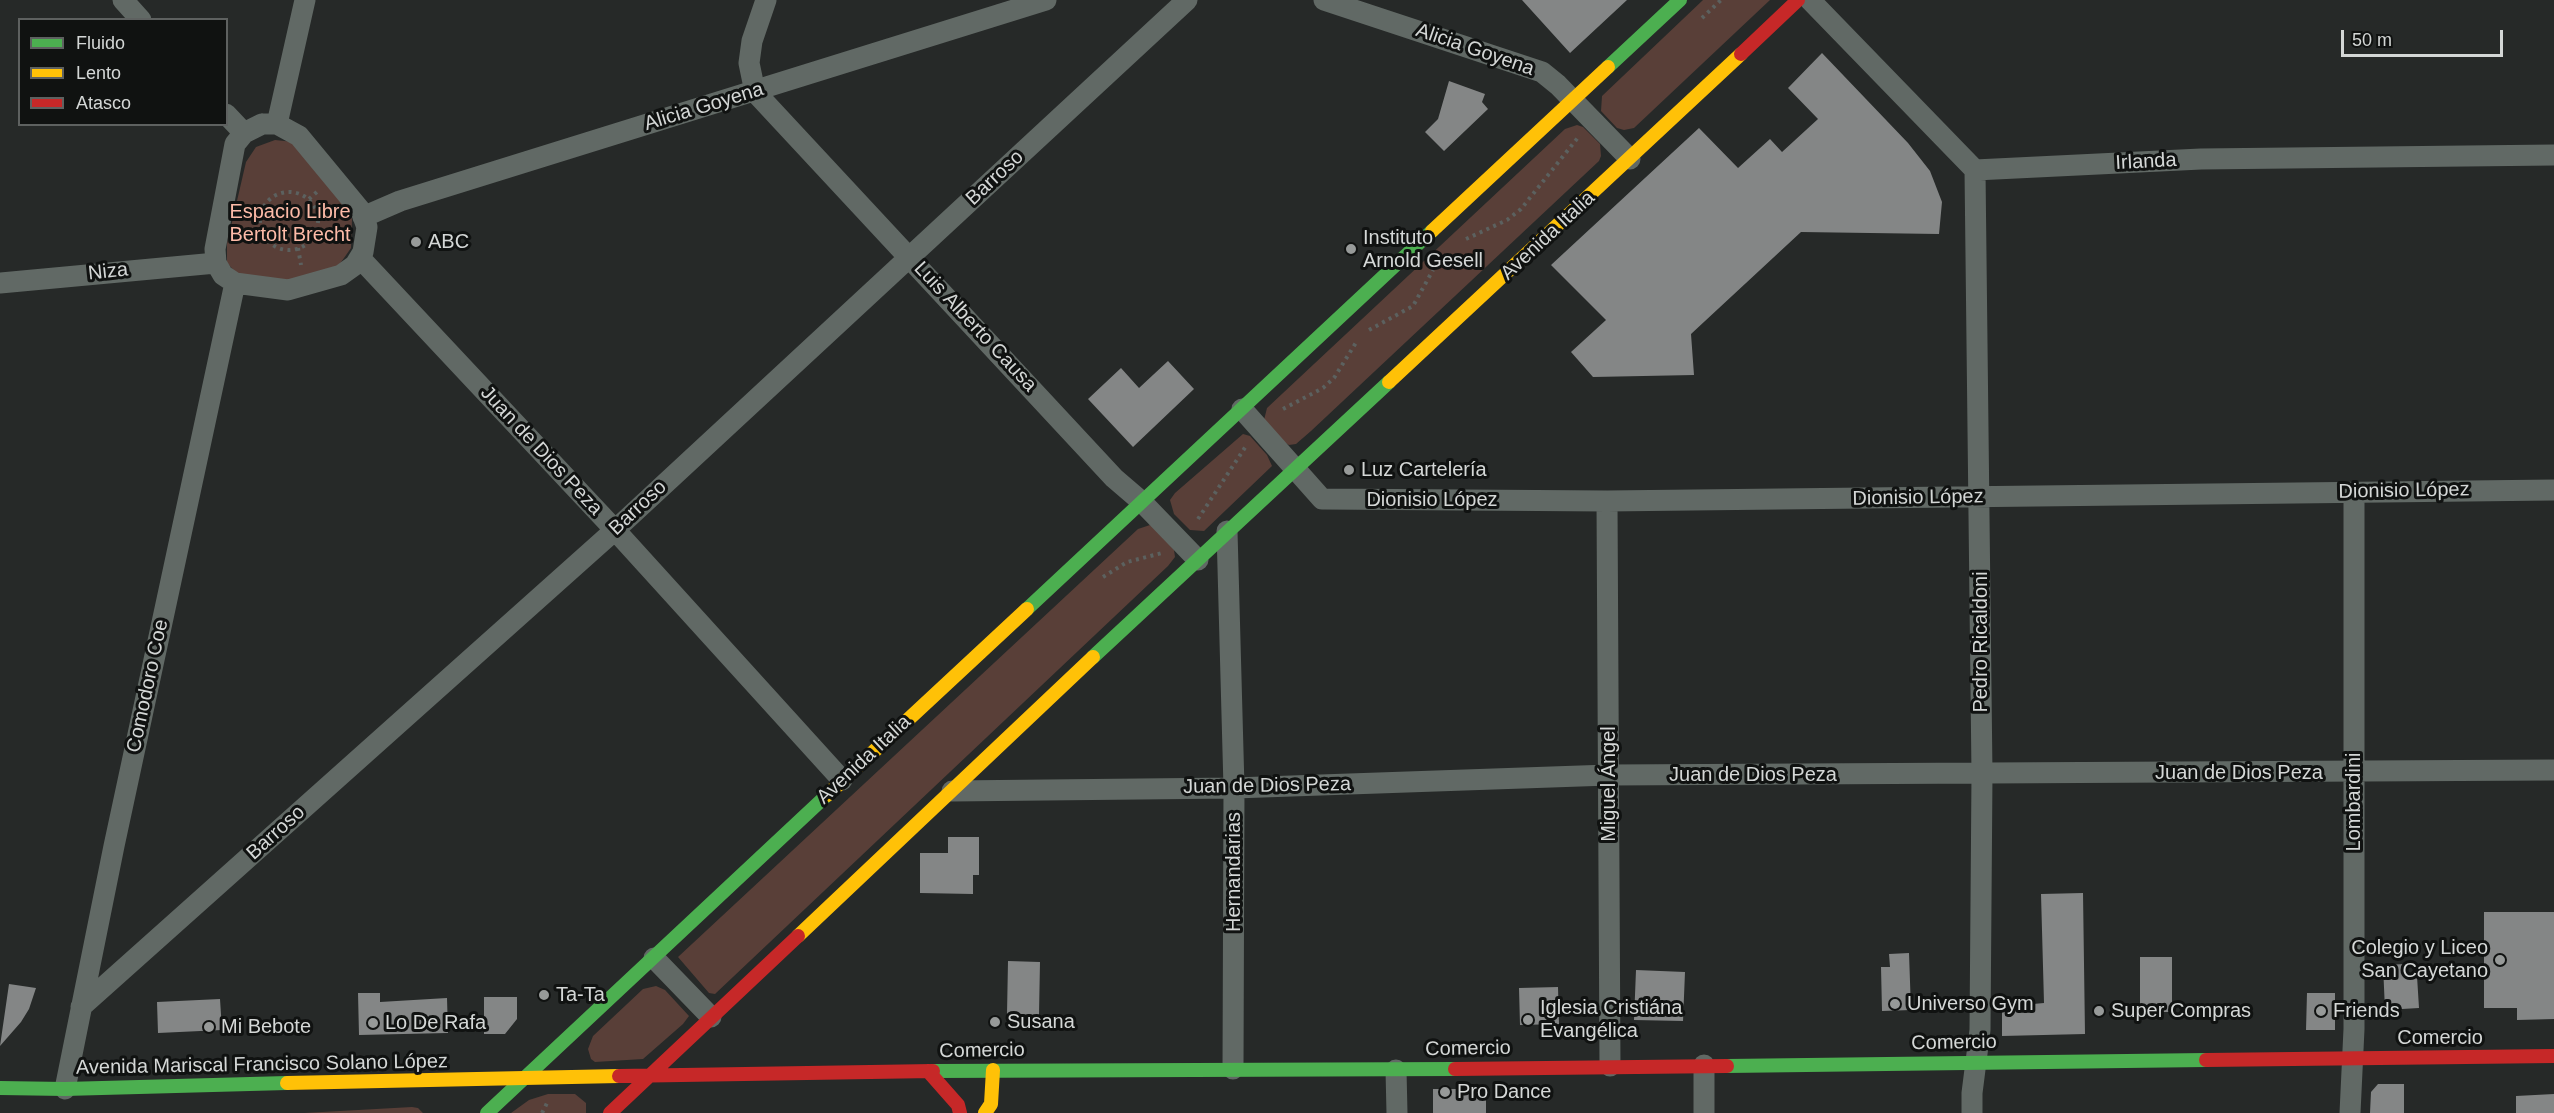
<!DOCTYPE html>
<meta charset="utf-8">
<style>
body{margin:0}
#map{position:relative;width:2554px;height:1113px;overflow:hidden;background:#262928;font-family:Arial,sans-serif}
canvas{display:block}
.legend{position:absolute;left:18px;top:18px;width:210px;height:108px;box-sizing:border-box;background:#101211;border:2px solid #5e6160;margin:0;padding:8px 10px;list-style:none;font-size:18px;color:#d4d7d6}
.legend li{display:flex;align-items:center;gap:12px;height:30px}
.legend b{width:30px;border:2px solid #5e6160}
.scale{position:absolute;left:2341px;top:30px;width:162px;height:27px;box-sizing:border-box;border:3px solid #d4d7d6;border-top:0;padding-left:8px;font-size:18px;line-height:21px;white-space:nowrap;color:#d4d7d6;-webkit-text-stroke:4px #101211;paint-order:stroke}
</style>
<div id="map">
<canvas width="2554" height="1113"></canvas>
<ul class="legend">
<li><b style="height:8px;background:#4caf50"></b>Fluido</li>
<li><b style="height:8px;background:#ffc107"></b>Lento</li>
<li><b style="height:8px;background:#c62828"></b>Atasco</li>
</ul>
<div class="scale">50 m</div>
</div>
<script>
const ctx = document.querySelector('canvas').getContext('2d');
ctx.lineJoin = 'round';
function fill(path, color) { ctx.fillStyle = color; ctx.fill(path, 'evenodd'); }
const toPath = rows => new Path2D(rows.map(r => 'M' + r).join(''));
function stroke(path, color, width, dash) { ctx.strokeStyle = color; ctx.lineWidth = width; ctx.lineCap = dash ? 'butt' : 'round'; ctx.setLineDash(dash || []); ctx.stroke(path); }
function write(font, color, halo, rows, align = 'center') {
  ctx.font = font + ' Arial,sans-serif'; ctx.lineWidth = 6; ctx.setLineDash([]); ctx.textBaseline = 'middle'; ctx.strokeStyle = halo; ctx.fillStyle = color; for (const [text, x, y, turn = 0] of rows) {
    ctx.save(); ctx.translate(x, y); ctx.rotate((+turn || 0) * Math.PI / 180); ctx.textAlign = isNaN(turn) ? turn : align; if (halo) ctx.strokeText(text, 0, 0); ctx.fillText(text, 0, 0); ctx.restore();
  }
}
fill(toPath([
 [1703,0,1770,0,1634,128,1624,130,1617,128,1601,111,1602,96],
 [1577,125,1583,127,1600,144,1601,156,1599,161,1311,431,1296,444,1289,445,1284,442,1264,420,1267,408,1565,129],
 [275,140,294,142,343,201,352,219,351,248,337,268,326,276,259,283,241,278,227,263,227,244,246,162,256,147],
 [1243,434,1250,436,1267,455,1272,466,1204,531,1190,530,1174,514,1170,500,1175,493],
 [1150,525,1156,528,1174,550,1175,557,1168,566,715,994,709,993,678,957,1138,529],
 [656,986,665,990,689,1016,683,1024,643,1059,595,1062,591,1059,588,1049,593,1036,643,989],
 [548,1094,575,1094,586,1103,586,1113,511,1113,529,1100],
 [412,1107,418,1108,423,1113,304,1113]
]), '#593f38');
fill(toPath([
 [1522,0,1627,0,1570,53],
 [1822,53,1908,143,1930,171,1942,202,1939,234,1801,232,1691,334,1694,375,1593,377,1571,352,1606,320,1551,265,1699,128,1738,168,1770,139,1782,152,1818,119,1788,88],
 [1449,81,1485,94,1482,102,1488,109,1444,151,1425,132,1438,119],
 [1168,361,1194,389,1133,447,1088,399,1121,368,1139,388],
 [948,837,979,837,979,875,973,875,973,894,920,893,920,853,948,853],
 [2083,893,2085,1034,2002,1036,2002,1008,2033,1007,2033,1004,2044,1003,2041,894],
 [2484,912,2554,912,2554,1019,2517,1020,2517,1008,2484,1008],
 [1909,953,1911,1010,1882,1011,1881,967,1890,967,1889,954],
 [2140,957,2172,957,2172,1012,2140,1012],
 [1008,961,1040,962,1039,1015,1007,1014],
 [2407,964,2408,977,2417,976,2419,1008,2385,1010,2383,965],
 [1636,970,1685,972,1683,1021,1634,1020],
 [9,984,36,988,29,1009,21,1022,0,1046],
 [1558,987,1559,1024,1520,1025,1519,988],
 [358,993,380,993,380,1002,447,998,448,1033,359,1035],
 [2307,993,2335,993,2335,1030,2306,1030],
 [484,997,517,997,517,1019,505,1034,484,1034],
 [220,999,222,1030,158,1033,157,1002],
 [2378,1084,2404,1084,2404,1113,2370,1113,2371,1092],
 [1433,1089,1486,1089,1486,1113,1433,1113],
 [2554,1094,2554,1113,2516,1113,2516,1096]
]), '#848686');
stroke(toPath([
 [1702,18,1721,0],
 '260 221a29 29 0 1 1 58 0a29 29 0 1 1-58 0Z',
 [309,199,319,190],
 [1466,239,1507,220,1521,209,1580,135],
 [298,248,301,265],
 [1369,330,1413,306,1433,270],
 [1283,409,1323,388,1334,378,1357,341],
 [1198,519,1246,446],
 [1103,577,1127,562,1162,553],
 [542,1113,548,1101]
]), '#5c615f', 4, [3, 4.5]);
stroke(toPath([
 [123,0,141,20],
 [766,0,752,41,749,63,755,92,1114,478,1142,502,1198,560],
 [1324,0,1542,72,1558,85,1630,159],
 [1810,0,1975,170,2201,159,2554,155],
 [226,114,244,133],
 [262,124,277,124,299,136,361,211,367,227,363,252,355,265,341,275,288,290,235,283,223,275,216,263,215,249,235,144,244,133,262,124],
 [277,124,305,0],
 [363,217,400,201,1046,0],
 [360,258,615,530,842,780],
 [0,283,216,263],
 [1242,409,1322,499,1607,501,2554,490],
 [1607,501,1610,1066],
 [1227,531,1234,788,1233,1069],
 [952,791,1234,788,1609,775,2554,770],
 [654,958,711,1017],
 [81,1007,615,530,1187,0],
 [1396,1070,1397,1113],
 [65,1089,114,846,235,283],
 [1704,1113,1704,1065],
 [1972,1113,1972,1093,1980,1030,1982,774,1975,170],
 [2350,1113,2354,1029,2354,492]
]), '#616965', 21);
stroke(toPath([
 [1608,67,1680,0],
 [1027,609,1432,231],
 [1093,657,1389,382],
 [1727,1066,2206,1060],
 [933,1071,1455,1069],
 [0,1088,65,1089,287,1083],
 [487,1113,827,795]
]), '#4caf50', 14);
stroke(toPath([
 [1432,231,1608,67],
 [1389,382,1741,54],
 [827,795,1027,609],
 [798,936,1093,657],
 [287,1083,619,1076],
 [985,1113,991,1104,993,1070]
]), '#ffc107', 14);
stroke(toPath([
 [1741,54,1798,0],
 [2206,1060,2554,1056],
 [1455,1069,1727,1066],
 [928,1071,958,1105,960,1113],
 [619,1076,933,1071],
 [610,1113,798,936]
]), '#c62828', 14);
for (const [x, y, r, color] of [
 [416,242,6,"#979a99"],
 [1351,249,6,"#979a99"],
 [1349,470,6,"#979a99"],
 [2500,960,6,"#979a99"],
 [544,995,6,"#979a99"],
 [1895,1004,6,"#979a99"],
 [2099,1011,6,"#979a99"],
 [2321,1011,6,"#979a99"],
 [1528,1020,6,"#979a99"],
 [995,1022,6,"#979a99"],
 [373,1023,6,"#979a99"],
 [209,1027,6,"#979a99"],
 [1445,1092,6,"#979a99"]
]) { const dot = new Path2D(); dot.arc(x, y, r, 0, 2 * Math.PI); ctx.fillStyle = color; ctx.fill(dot); stroke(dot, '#101211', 2); }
write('20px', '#d4d7d6', '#101211', [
 ["Alicia Goyena",1475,50,19],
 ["Alicia Goyena",704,107,-17],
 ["Irlanda",2146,162,-3],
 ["Barroso",995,178,-43],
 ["Avenida Italia",1548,236,-43],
 ["Niza",108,272,-6],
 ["Luis Alberto Causa",975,327,47],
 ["Juan de Dios Peza",541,451,47],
 ["Dionisio López",2404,491,-1],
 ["Dionisio López",1918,498,-1],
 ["Dionisio López",1432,500],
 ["Barroso",638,508,-43],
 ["Pedro Ricaldoni",1981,642,-90],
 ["Comodoro Coe",148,686,-78],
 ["Avenida Italia",864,760,-43],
 ["Juan de Dios Peza",2239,773],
 ["Juan de Dios Peza",1753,775],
 ["Miguel Ángel",1609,784,-90],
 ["Juan de Dios Peza",1267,786,-1],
 ["Lombardini",2354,802,-90],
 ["Barroso",276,833,-42],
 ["Hernandarias",1234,872,-90],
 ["Comercio",2440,1038],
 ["Comercio",1954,1043,-1],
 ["Comercio",1468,1049,-1],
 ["Comercio",982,1051,-1],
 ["Avenida Mariscal Francisco Solano López",262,1065,-1]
]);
write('20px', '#fdbba8', '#101211', [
 ["Espacio Libre",290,212],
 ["Bertolt Brecht",290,235]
]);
write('20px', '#d4d7d6', '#101211', [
 ["Instituto",1363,238],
 ["Arnold Gesell",1363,261],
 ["ABC",428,242],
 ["Luz Cartelería",1361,470],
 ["Colegio y Liceo",2488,948,"right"],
 ["San Cayetano",2488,971,"right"],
 ["Ta-Ta",556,995],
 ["Universo Gym",1907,1004],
 ["Iglesia Cristiána",1540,1008],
 ["Evangélica",1540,1031],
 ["Super Compras",2111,1011],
 ["Friends",2333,1011],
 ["Susana",1007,1022],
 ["Lo De Rafa",385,1023],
 ["Mi Bebote",221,1027],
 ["Pro Dance",1457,1092]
], 'left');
</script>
